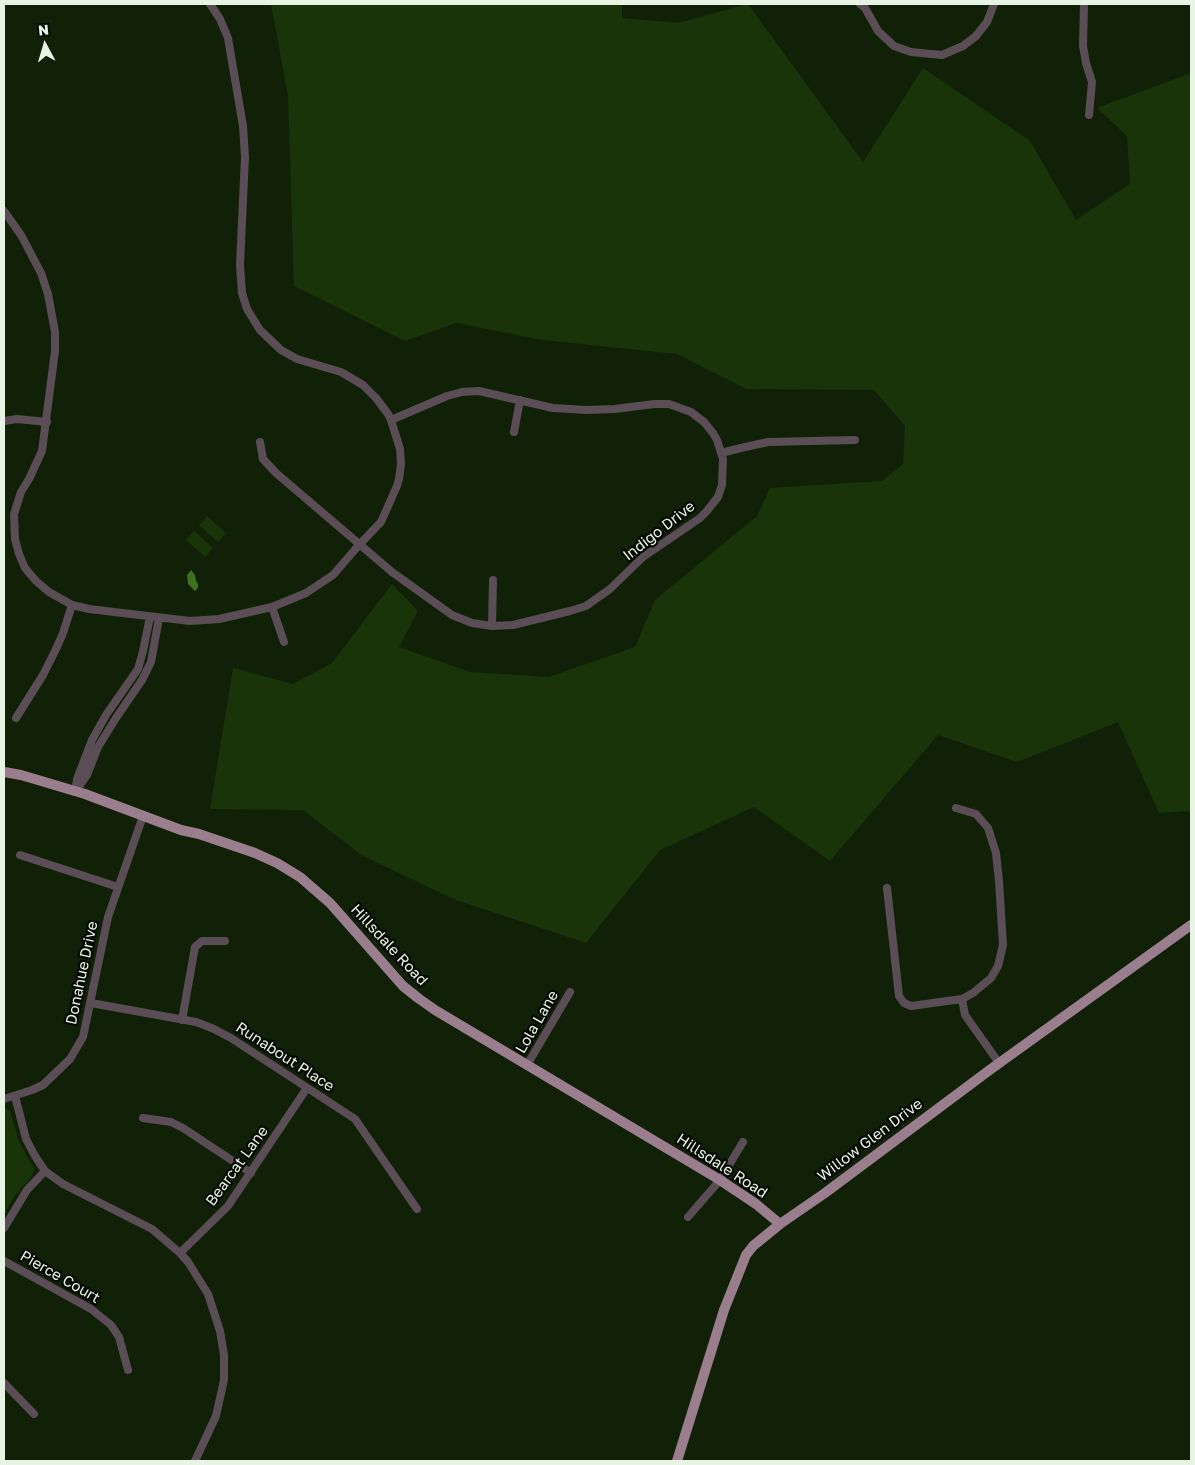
<!DOCTYPE html>
<style>
body{margin:0}
#map{position:relative;width:1195px;height:1465px;overflow:hidden;background:#112108;font-family:"Golos Text",sans-serif}
canvas{display:block}
.frame{position:absolute;inset:0;border:5px solid #e8f4e3;pointer-events:none}
.north{position:absolute;left:20px;top:20px;width:50px;height:50px;-webkit-text-stroke:4px #040902;paint-order:stroke;rotate:354deg;font-size:14px;font-weight:700;line-height:20px;text-align:center;color:#e8f4e3}
.north::after{content:'';display:block;margin:auto;width:18px;height:22px;background:#e8f4e3;clip-path:polygon(50% 0,100% 100%,50% 72%,0 100%)}
</style>
<div id="map">
<canvas width="1195" height="1465"></canvas>
<div class="frame"></div>
<div class="north">N</div>
</div>
<script>
const ctx = document.querySelector('canvas').getContext('2d');
ctx.lineJoin = 'round';
function fill(path, color) { ctx.fillStyle = color; ctx.fill(path, 'evenodd'); }
const toPath = rows => new Path2D(rows.map(r => 'M' + r).join(''));
function stroke(path, color, width, dash) { ctx.strokeStyle = color; ctx.lineWidth = width; ctx.lineCap = dash ? 'butt' : 'round'; ctx.setLineDash(dash || []); ctx.stroke(path); }
function write(font, color, halo, rows, align = 'center') {
  ctx.font = font + ' "Golos Text",sans-serif'; ctx.lineWidth = 4.5; ctx.setLineDash([]); ctx.textBaseline = 'middle'; ctx.strokeStyle = halo; ctx.fillStyle = color; for (const [text, x, y, turn = 0] of rows) {
    ctx.save(); ctx.translate(x, y); ctx.rotate((+turn || 0) * Math.PI / 180); ctx.textAlign = isNaN(turn) ? turn : align; if (halo) ctx.strokeText(text, 0, 0); ctx.fillText(text, 0, 0); ctx.restore();
  }
}
fill(toPath([
 [271,4,622,4,622,18,678,23,748,4,863,162,923,68,1030,141,1076,220,1130,184,1127,136,1097,108,1191,73,1191,811,1159,813,1118,722,1017,762,938,735,830,861,754,807,660,850,586,943,456,900,363,856,303,810,210,809,233,668,293,684,332,663,392,584,418,611,399,647,470,672,549,677,635,647,655,600,757,516,770,488,882,481,903,464,905,426,874,390,746,389,677,354,543,340,456,323,405,341,294,286,288,96],
 [207,516,226,533,218,542,199,525],
 [194,531,213,548,205,557,186,540],
 [4,1107,10,1111,19,1141,34,1169,32,1176,14,1197,4,1215]
]), '#193409');
fill(toPath([
 [191,570,195,575,196,581,198,584,198,588,195,591,188,584,187,575]
]), '#3d701f');
stroke(toPath([
 [860,4,865,8,878,31,894,46,911,52,942,55,963,46,976,36,987,22,994,4],
 [1084,4,1083,46,1086,63,1092,82,1089,115],
 [4,211,21,235,41,273,48,294,55,332,55,351,42,451,29,479,21,492,14,514,15,539,19,554,25,568,36,581,49,592,72,605,89,609,190,621,219,619,272,607,306,593,333,575,359,545,381,522,397,486,399,479,401,464,400,449,391,420,388,414,376,398,363,385,341,372,297,359,281,350,260,330,247,309,242,293,240,265,245,157,243,126,228,38,220,19,210,4],
 [4,421,17,419,47,422],
 [514,432,520,400],
 [260,442,263,459,276,473,392,572,452,615,472,623,492,626,513,625,570,611,586,606,610,589,643,557,700,518,706,512,718,497,722,485,723,459,717,440,713,433,704,422,691,412,669,404,654,404,615,409,586,410,553,408,479,391,462,392,447,396,391,420],
 [721,453,741,448,768,442,855,440],
 [272,607,284,642],
 [150,617,143,651,138,669,106,715,92,740,77,779,75,792,87,775,98,747,116,718,142,680,151,662,159,618],
 [492,626,493,580],
 [16,718,43,675,57,647,63,633,72,605],
 [20,855,118,887],
 [887,888,899,996,904,1003,911,1006,962,999,973,993,991,978,998,966,1003,945,999,881,996,853,988,828,976,814,956,808],
 [962,999,965,1015,999,1063],
 [91,1003,196,1022,214,1029,231,1038,355,1119,417,1209],
 [182,1020,195,947,202,941,225,941],
 [527,1065,570,992],
 [15,1096,26,1139,35,1156,45,1171,63,1184,152,1229,180,1253,188,1262,208,1294,220,1331,224,1355,224,1380,216,1416,195,1461],
 [4,1099,32,1090,43,1085,70,1059,83,1037,108,917,143,816],
 [143,1118,171,1122,183,1128,251,1173],
 [688,1217,720,1180,743,1142],
 [4,1228,27,1190,45,1171],
 [180,1253,228,1206,307,1088],
 [4,1261,91,1309,111,1325,119,1337,128,1370],
 [4,1383,34,1414]
]), '#5b4d55', 8);
stroke(toPath([
 [4,772,21,775,85,794,181,830,199,834,255,853,277,863,300,877,330,903,403,986,418,998,435,1010,720,1180,756,1204,780,1224],
 [677,1461,724,1310,746,1255,753,1246,780,1224,825,1193,991,1069,1191,925]
]), '#9a7e8e', 10);
write('15px', '#e8f4e3', '#040902', [
 ["Indigo Drive",659,531,-38],
 ["Hillsdale Road",389,945,47],
 ["Donahue Drive",82,973,-78],
 ["Lola Lane",537,1022,-60],
 ["Runabout Place",285,1057,33],
 ["Willow Glen Drive",870,1140,-37],
 ["Bearcat Lane",237,1166,-54],
 ["Hillsdale Road",722,1166,33],
 ["Pierce Court",60,1277,30]
]);
</script>
